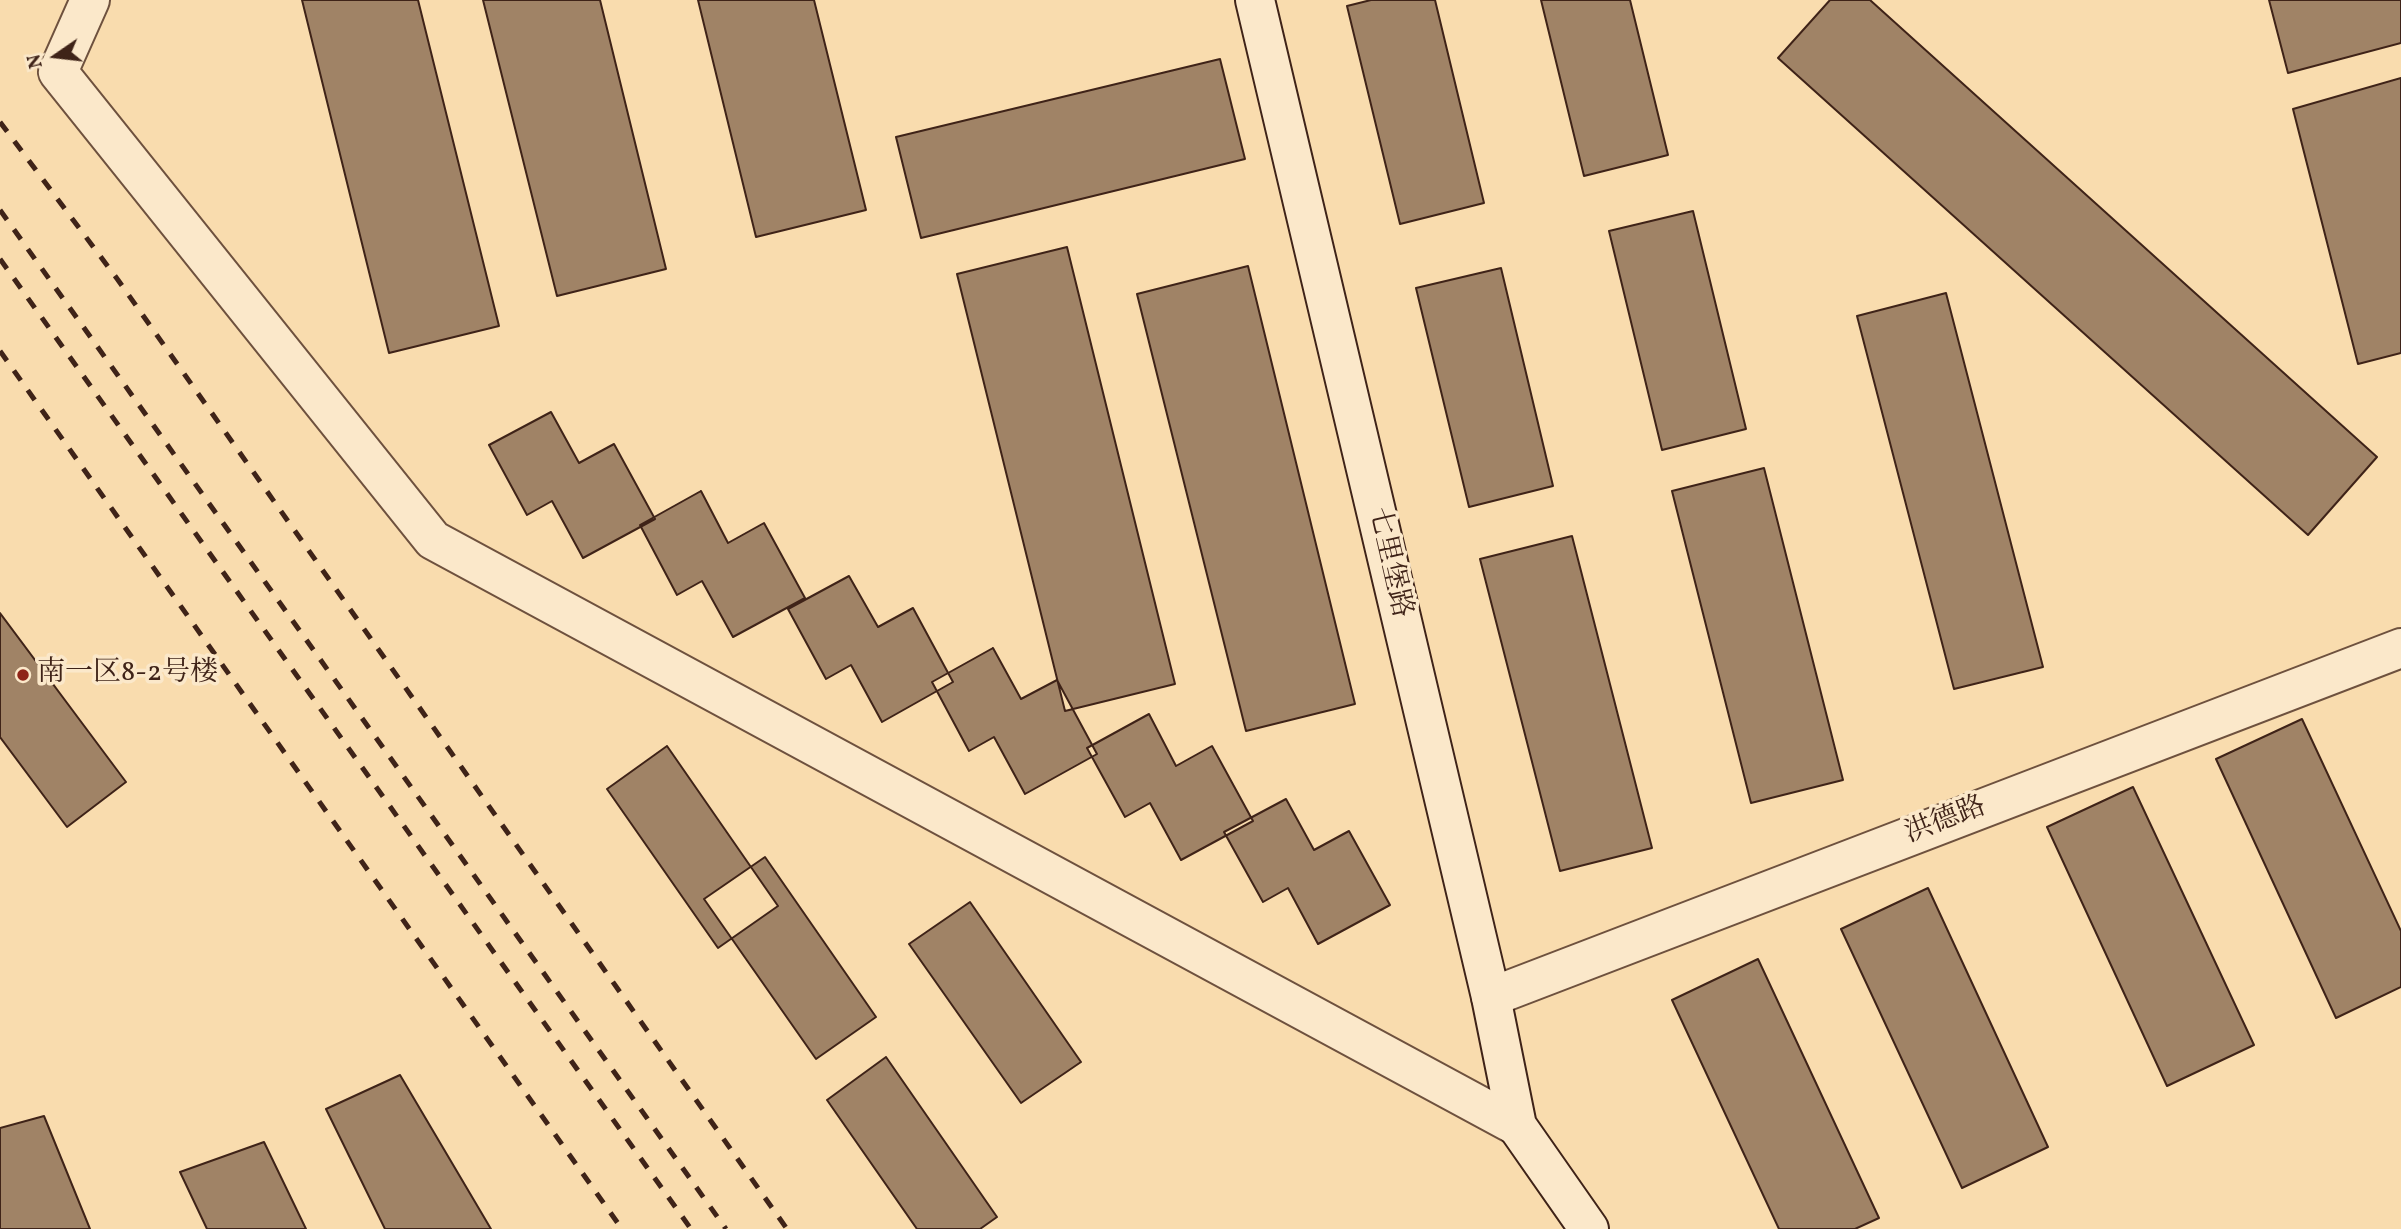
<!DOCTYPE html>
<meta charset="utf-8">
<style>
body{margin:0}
#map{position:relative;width:2401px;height:1229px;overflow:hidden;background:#f9dcae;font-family:Vollkorn,serif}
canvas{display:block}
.north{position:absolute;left:21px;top:21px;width:70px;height:70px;-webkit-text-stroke:5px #fbe8ca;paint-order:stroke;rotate:256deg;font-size:19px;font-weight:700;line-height:28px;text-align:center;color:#3f2318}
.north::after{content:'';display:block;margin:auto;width:24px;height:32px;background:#3f2318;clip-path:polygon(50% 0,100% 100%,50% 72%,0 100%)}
</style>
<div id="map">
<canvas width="2401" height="1229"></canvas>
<div class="north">N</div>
</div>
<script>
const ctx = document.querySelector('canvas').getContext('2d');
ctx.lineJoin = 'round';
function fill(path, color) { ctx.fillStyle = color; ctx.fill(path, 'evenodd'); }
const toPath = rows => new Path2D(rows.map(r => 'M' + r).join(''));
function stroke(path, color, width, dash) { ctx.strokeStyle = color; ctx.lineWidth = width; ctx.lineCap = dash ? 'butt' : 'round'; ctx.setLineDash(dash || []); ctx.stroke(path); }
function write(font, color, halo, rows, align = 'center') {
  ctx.font = font + ' Vollkorn,"Noto Serif SC",serif'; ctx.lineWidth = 7; ctx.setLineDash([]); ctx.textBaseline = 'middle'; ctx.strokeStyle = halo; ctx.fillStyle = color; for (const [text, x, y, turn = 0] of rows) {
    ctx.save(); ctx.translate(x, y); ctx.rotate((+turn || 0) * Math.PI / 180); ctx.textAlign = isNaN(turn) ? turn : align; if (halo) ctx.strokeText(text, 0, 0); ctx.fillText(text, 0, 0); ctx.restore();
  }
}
const building = toPath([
 [302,0,418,0,499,326,389,353,302,0],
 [483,0,600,0,666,269,557,296,483,0],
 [698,0,814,0,866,210,756,237,698,0],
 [1371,0,1435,0,1484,203,1400,224,1347,6,1371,0],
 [1541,0,1630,0,1668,155,1584,176,1541,0],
 [1830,0,1870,0,2377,457,2308,535,1778,58,1830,0],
 [2269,0,2401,0,2401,43,2288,73,2269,0],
 [1220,59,1245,159,921,238,896,137,1220,59],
 [2401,78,2401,353,2358,364,2293,109,2401,78],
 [1693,211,1746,429,1662,450,1609,231,1693,211],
 [1067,247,1175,684,1065,711,957,274,1067,247],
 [1248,266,1355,704,1246,731,1137,294,1248,266],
 [1501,268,1553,486,1469,507,1416,288,1501,268],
 [1946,293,2043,667,1954,689,1857,316,1946,293],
 [551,412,579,463,614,444,655,519,583,558,552,501,527,515,489,445,551,412],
 [1764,468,1843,780,1751,803,1672,491,1764,468],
 [701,491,728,543,764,523,805,598,733,637,702,581,677,595,640,525,701,491],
 [1572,536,1652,848,1560,871,1480,559,1572,536],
 [849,576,878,627,913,608,953,682,882,722,851,665,826,679,788,609,849,576],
 [0,613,126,782,67,827,0,737,0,613],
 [993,648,1021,699,1057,680,1097,754,1025,794,994,737,969,751,932,682,993,648],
 [1149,714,1176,766,1212,746,1253,821,1181,860,1150,803,1125,817,1087,748,1149,714],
 [2302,719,2401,931,2401,987,2336,1018,2216,759,2302,719],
 [667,746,778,906,718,948,607,789,667,746],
 [2133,787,2254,1045,2167,1086,2047,827,2133,787],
 [1286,799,1314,850,1349,831,1390,905,1318,944,1288,888,1263,902,1224,832,1286,799],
 [765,857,876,1017,816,1059,704,899,765,857],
 [1928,888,2048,1147,1962,1188,1841,929,1928,888],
 [970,902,1081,1062,1021,1103,909,944,970,902],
 [1758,959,1879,1218,1855,1229,1779,1229,1672,1000,1758,959],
 [886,1057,997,1217,980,1229,917,1229,827,1100,886,1057],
 [400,1075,491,1229,385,1229,326,1109,400,1075],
 [44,1116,90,1229,0,1229,0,1128,44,1116],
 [264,1142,306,1229,207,1229,180,1172,264,1142]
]);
fill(building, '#a08366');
stroke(building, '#3f2318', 2);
const minor = toPath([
 [90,0,58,72,433,540,1517,1126],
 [1491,997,2401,648]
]);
const secondary = toPath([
 [1255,0,1491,997,1517,1126,1589,1229]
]);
stroke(minor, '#6e513e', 42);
stroke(secondary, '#3f2318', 42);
stroke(minor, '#fbe8ca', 38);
stroke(secondary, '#fbe8ca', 38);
stroke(toPath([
 [0,122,118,280,787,1229],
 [0,210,726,1229],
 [0,259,691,1229],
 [0,351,622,1229]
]), '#3f2318', 5, [12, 12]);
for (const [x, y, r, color] of [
 [23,675,7,"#8f2418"]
]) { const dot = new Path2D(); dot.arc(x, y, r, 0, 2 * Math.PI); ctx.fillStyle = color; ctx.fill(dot); stroke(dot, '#fbe8ca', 2.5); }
write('28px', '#3f2318', '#fbe8ca', [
 ["七里堡路",1388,563,77],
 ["洪德路",1946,822,-21]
]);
write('28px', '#3f2318', '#fbe8ca', [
 ["南一区8-2号楼",37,675]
], 'left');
</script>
